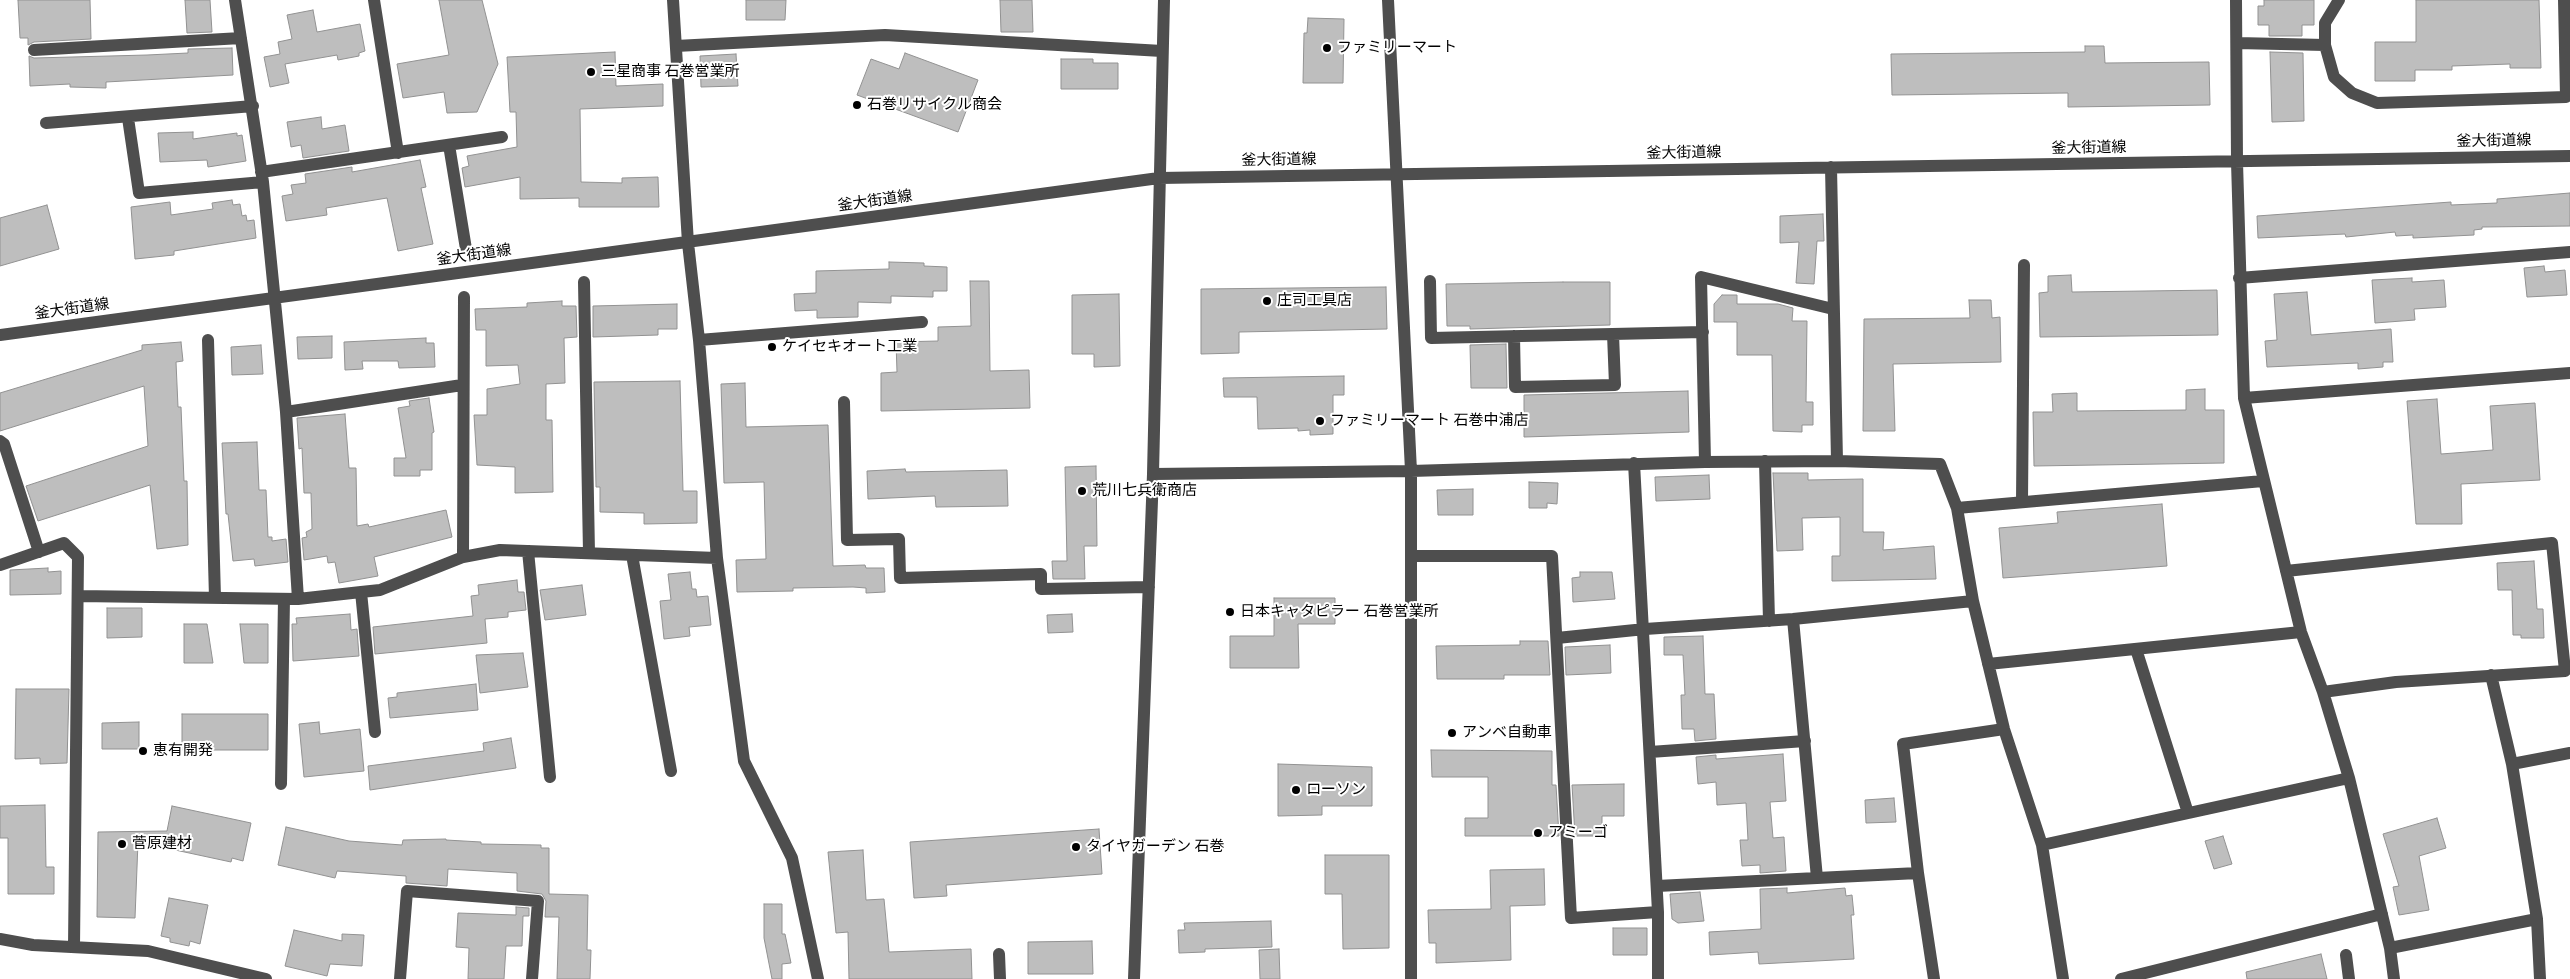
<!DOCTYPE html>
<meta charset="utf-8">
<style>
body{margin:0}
canvas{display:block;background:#fff}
</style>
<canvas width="2570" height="979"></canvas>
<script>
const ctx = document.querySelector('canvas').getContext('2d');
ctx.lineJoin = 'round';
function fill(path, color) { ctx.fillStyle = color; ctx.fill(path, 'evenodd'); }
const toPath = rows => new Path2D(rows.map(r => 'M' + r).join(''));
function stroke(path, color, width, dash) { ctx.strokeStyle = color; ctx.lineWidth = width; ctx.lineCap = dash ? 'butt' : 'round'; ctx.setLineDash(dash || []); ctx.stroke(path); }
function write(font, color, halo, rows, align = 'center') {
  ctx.font = font + ' Cabin,"Noto Sans JP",sans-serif'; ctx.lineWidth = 4; ctx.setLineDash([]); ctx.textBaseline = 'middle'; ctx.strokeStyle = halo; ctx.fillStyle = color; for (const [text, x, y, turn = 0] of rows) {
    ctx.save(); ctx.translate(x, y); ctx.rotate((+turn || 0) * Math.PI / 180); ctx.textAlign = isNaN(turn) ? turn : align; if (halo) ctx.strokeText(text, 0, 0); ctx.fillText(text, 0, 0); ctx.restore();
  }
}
const building = toPath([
 [18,0,90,0,91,39,34,42,28,45,28,38,20,38,18,0],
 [185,0,210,0,212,32,187,33,185,0],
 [439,0,482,0,498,64,477,112,447,113,444,92,403,98,397,64,449,55,439,0],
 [746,0,786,0,785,20,746,20,746,0],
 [1000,0,1032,0,1033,32,1001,32,1000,0],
 [2264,0,2314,0,2314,25,2302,25,2302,36,2269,36,2269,25,2258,25,2258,6,2264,6,2264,0],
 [2416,0,2539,0,2541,68,2510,68,2510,64,2452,66,2452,70,2415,70,2415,81,2375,81,2375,42,2416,42,2416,0],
 [313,10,317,32,360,24,365,51,359,53,359,56,338,60,337,55,285,64,289,83,270,87,264,57,280,54,278,42,292,39,287,15,313,10],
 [1308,18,1344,19,1343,83,1303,83,1304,33,1307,33,1308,18],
 [2085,46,2104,46,2105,63,2209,62,2210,105,2068,107,2068,93,1892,95,1891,54,2085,52,2085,46],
 [232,48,233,75,106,82,106,88,70,87,70,84,30,86,29,56,34,58,147,55,188,53,188,49,232,48],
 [615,52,616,86,663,84,663,106,580,109,581,182,622,183,622,178,658,177,659,207,579,207,579,198,520,199,520,177,465,187,462,168,469,166,467,156,517,147,516,112,510,112,507,57,615,52],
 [2270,52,2303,53,2304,121,2272,122,2270,52],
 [905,53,978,80,958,132,857,95,871,59,899,69,905,53],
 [736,54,738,86,701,87,700,56,736,54],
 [1061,59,1093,59,1093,63,1118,63,1118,89,1061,89,1061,59],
 [321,117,322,129,345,125,349,151,303,158,301,145,291,147,287,122,321,117],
 [193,132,193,139,237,133,237,136,242,135,246,161,208,167,207,160,160,162,158,133,193,132],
 [420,160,426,187,421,188,433,244,398,251,387,198,326,208,327,215,286,221,282,196,293,194,291,185,306,183,305,174,352,167,352,172,420,160],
 [2570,193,2570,226,2482,227,2482,229,2474,230,2474,235,2413,238,2413,235,2396,236,2395,232,2346,237,2345,234,2258,238,2257,216,2451,202,2451,205,2497,203,2497,199,2570,193],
 [232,200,233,205,240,204,242,216,246,215,247,221,254,220,256,238,174,251,174,255,135,259,131,207,170,202,171,215,213,209,212,203,232,200],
 [47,205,59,249,0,266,0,218,47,205],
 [1823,214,1824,241,1817,241,1814,284,1796,283,1799,242,1780,243,1780,216,1823,214],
 [889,262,924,263,924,266,947,267,947,291,933,291,933,297,891,296,891,303,858,302,858,317,817,318,817,310,795,311,794,294,816,293,816,271,889,269,889,262],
 [2544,266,2545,272,2565,270,2567,295,2527,297,2524,268,2544,266],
 [2071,275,2072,292,2217,290,2218,335,2040,337,2039,293,2048,292,2048,276,2071,275],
 [2412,278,2412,282,2444,280,2446,307,2414,309,2415,320,2375,323,2372,280,2412,278],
 [970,281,989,281,990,371,1029,370,1030,408,881,411,881,373,897,372,896,342,938,341,938,327,971,326,970,281],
 [1563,282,1610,282,1610,325,1470,329,1470,326,1447,326,1446,284,1563,282],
 [1386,287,1387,329,1239,332,1239,353,1201,354,1201,289,1386,287],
 [2307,292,2311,335,2391,329,2393,362,2383,362,2383,367,2358,369,2358,363,2267,367,2265,341,2277,340,2274,294,2307,292],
 [1119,294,1120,366,1094,367,1094,354,1072,354,1072,295,1119,294],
 [1722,295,1737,295,1737,304,1778,304,1793,308,1792,321,1807,321,1806,402,1813,402,1813,425,1802,425,1802,432,1773,431,1772,355,1737,355,1737,322,1714,322,1714,304,1722,295],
 [1969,300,1991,300,1992,318,2000,317,2001,362,1893,364,1895,431,1863,431,1864,319,1970,318,1969,300],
 [562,301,562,306,576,306,577,337,564,338,565,383,546,384,546,420,552,420,553,492,515,493,515,467,477,465,474,415,487,415,487,389,520,384,518,365,486,366,486,330,476,330,475,309,527,307,527,303,562,301],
 [677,304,677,329,658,329,658,335,593,337,593,306,677,304],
 [332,336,332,358,298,359,297,337,332,336],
 [426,338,426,343,434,343,435,367,399,368,398,361,362,361,363,369,345,370,344,342,426,338],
 [181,342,183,361,176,362,178,407,181,407,184,481,187,481,188,545,157,549,150,485,38,521,26,486,148,446,144,386,0,431,0,393,142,350,142,345,181,342],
 [1506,344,1507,388,1471,388,1470,345,1506,344],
 [261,345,263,374,232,375,231,347,261,345],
 [1344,376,1344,395,1333,395,1333,434,1310,435,1310,430,1298,431,1298,428,1258,429,1257,397,1224,397,1223,378,1344,376],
 [680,381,683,491,697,491,697,523,644,524,644,513,600,512,600,487,596,487,594,382,680,381],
 [745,383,746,427,828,425,833,566,865,565,866,568,884,568,885,592,866,593,866,588,853,587,793,588,793,591,737,592,736,560,766,559,764,482,724,483,721,384,745,383],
 [2205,389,2205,410,2224,410,2224,463,2034,466,2033,412,2053,412,2052,394,2077,393,2077,411,2186,410,2186,390,2205,389],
 [1688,391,1689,432,1524,437,1524,395,1688,391],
 [429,398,434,432,432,433,432,470,420,470,420,476,394,476,394,458,406,458,398,408,410,406,409,401,429,398],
 [2437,399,2441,454,2493,450,2490,406,2535,403,2540,480,2461,484,2462,524,2416,524,2407,401,2437,399],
 [345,414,349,468,356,468,357,526,368,524,369,527,446,510,452,537,374,557,378,576,339,583,335,562,328,563,327,556,304,560,302,538,307,537,306,532,312,529,311,493,304,493,302,448,299,449,297,418,345,414],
 [257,442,259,490,266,490,268,537,272,537,272,541,286,539,288,562,255,566,254,559,233,561,228,514,226,514,222,443,257,442],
 [1096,466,1097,546,1084,546,1085,579,1053,579,1052,561,1067,561,1065,467,1096,466],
 [905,469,906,472,1007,470,1008,506,936,507,935,496,868,499,867,471,905,469],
 [1773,473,1808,473,1808,480,1863,479,1863,532,1884,532,1883,550,1934,546,1936,579,1832,581,1832,556,1840,556,1840,517,1802,518,1803,550,1777,551,1773,473],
 [1709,475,1710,499,1656,501,1655,477,1709,475],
 [1529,482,1558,483,1557,504,1547,503,1547,508,1529,508,1529,482],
 [1473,489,1473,515,1438,515,1437,490,1473,489],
 [2162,504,2167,566,2003,578,1999,528,2058,523,2057,512,2162,504],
 [2534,561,2537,609,2543,609,2544,638,2521,638,2521,635,2513,635,2512,590,2498,590,2497,563,2534,561],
 [48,568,48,572,61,571,61,594,10,595,10,570,48,568],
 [690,572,692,589,696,589,697,597,708,596,711,625,689,627,690,636,664,639,660,601,671,600,668,574,690,572],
 [1580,572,1612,572,1615,599,1573,602,1572,578,1580,577,1580,572],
 [517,580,518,592,524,592,526,610,508,612,508,617,485,619,487,643,375,654,373,627,473,616,471,596,479,595,478,585,517,580],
 [582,585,586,615,545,620,540,590,582,585],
 [1274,598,1335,598,1335,624,1298,624,1299,668,1230,668,1230,636,1274,636,1274,598],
 [107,608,142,608,142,637,107,638,107,608],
 [350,614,351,630,357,629,359,656,293,661,292,624,297,624,296,618,350,614],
 [1072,614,1073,632,1048,633,1047,615,1072,614],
 [184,624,207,624,213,663,184,663,184,624],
 [240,624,268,624,268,663,244,663,240,624],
 [1703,636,1705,694,1714,694,1716,739,1695,741,1694,729,1682,729,1681,695,1685,695,1683,655,1664,655,1664,637,1703,636],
 [1520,641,1548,641,1550,675,1504,675,1504,679,1437,679,1436,646,1520,645,1520,641],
 [1610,645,1611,673,1566,675,1565,647,1610,645],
 [523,653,528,687,480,693,476,655,523,653],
 [476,684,478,710,390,718,388,698,397,697,397,693,476,684],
 [16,689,69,689,67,763,40,764,40,758,15,759,16,689],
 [182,714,268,714,268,750,182,750,182,714],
 [139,722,139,749,102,749,102,723,139,722],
 [319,722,320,734,360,729,364,771,304,777,299,724,319,722],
 [511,738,516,768,370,790,368,766,484,751,483,743,511,738],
 [1431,750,1552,751,1552,785,1556,785,1559,836,1465,836,1465,818,1488,818,1488,777,1432,777,1431,750],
 [1783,754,1786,801,1770,802,1773,838,1784,837,1786,871,1760,873,1760,865,1742,866,1740,840,1748,840,1746,803,1717,805,1716,782,1698,784,1696,757,1716,755,1716,759,1783,754],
 [1278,764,1372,767,1372,806,1322,806,1322,815,1278,816,1278,764],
 [1624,784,1624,816,1602,816,1602,836,1575,836,1572,785,1624,784],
 [1894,798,1896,822,1866,823,1865,800,1894,798],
 [45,805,46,867,54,867,54,894,8,894,8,838,0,838,0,806,45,805],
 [172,806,251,823,243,861,232,858,231,862,138,842,135,918,97,917,98,832,167,831,172,806],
 [2437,818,2446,848,2419,856,2429,910,2399,915,2393,887,2399,886,2383,834,2437,818],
 [286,827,349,841,402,845,403,840,446,839,446,840,481,842,481,844,541,845,541,848,549,848,549,894,588,895,587,950,591,950,590,979,557,979,559,917,545,917,546,901,542,894,517,891,517,873,448,869,447,886,406,883,406,876,337,871,335,878,278,865,286,827],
 [1099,829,1102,874,946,885,947,896,914,898,910,842,1099,829],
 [2223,836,2232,864,2214,869,2205,841,2223,836],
 [863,850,866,900,884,899,889,952,971,949,972,979,849,979,848,932,836,933,828,852,863,850],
 [1325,855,1389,855,1389,948,1343,949,1342,894,1325,894,1325,855],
 [1544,869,1545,905,1510,906,1511,960,1436,963,1436,943,1429,943,1428,910,1491,909,1490,870,1544,869],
 [1787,888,1787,893,1845,888,1846,896,1852,895,1854,915,1851,915,1854,959,1759,964,1758,952,1710,955,1709,932,1761,929,1760,889,1787,888],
 [1700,892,1704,921,1678,923,1672,919,1670,894,1700,892],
 [169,898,208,905,200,944,190,941,189,946,170,942,170,938,161,936,169,898],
 [764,904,782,904,782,934,785,934,791,963,782,964,782,979,772,979,764,938,764,904],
 [516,907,529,908,529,916,523,916,522,946,506,946,504,979,468,979,469,948,456,947,458,913,516,915,516,907],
 [1271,921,1272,947,1205,949,1205,952,1179,953,1178,930,1185,930,1184,923,1271,921],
 [1613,928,1647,928,1647,955,1613,955,1613,928],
 [294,930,342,941,342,934,364,935,362,966,330,964,327,976,285,966,294,930],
 [1092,941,1093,974,1028,974,1028,942,1092,941],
 [1279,949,1280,979,1260,979,1259,950,1279,949],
 [2321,954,2327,979,2247,979,2246,972,2321,954]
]);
fill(building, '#bebebe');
stroke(building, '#929292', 1);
stroke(toPath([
 [235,0,263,182,286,412,298,599],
 [374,0,398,153],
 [673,0,688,243,699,340,717,558,744,761,792,858,818,979],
 [1388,0,1411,471,1411,979],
 [2236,0,2237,162,2244,398,2301,632,2323,692,2349,778,2390,948,2394,979],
 [2339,0,2325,23,2325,45,2334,77,2352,93,2377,103,2566,97,2564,0],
 [2237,43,2325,45],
 [676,46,885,35,1162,51],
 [34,50,241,38],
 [128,118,139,193,263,182],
 [46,123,253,106],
 [449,145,466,249],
 [1831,167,1837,461],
 [261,172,502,137],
 [2239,278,2570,252],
 [1430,281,1431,338,1703,332],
 [584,282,589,553],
 [0,335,1159,178,2570,156],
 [1514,336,1515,387,1615,385,1613,334],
 [208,340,215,598],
 [699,340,922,322],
 [2244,398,2570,373],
 [844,402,847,540,899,539,900,578,1041,574,1041,589,1149,587],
 [286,412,462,385],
 [0,441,4,444,39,552],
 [1765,461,1769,621],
 [1705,462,1701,277,1833,309],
 [1634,463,1658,912,1658,979],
 [1153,474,1411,471,1705,462,1837,461,1940,464,1957,508,1973,601,1793,619,1645,629,1557,638],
 [2022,502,2024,265],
 [1957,508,2263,481],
 [528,551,550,777],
 [632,555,671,771],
 [1411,556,1552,556,1571,918,1658,912],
 [463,557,464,297],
 [0,565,64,543,78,557,74,947],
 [2286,571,2552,543,2565,671,2396,682,2323,692],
 [361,592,375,732],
 [78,596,298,599,361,592,380,590,463,557,500,550,717,558],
 [1973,601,2004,729,2042,845,2063,979],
 [1793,619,1817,878,1918,873,1934,979],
 [2136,649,2188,813],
 [1988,664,2301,632],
 [2491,675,2512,764,2537,919,2540,979],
 [1650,752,1805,741],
 [2512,764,2570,753],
 [281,784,284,599],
 [2042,845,2349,778],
 [1918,873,1903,744,2004,729],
 [1657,886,1817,878],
 [0,939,33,945,148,951,266,979],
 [2390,948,2537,919],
 [999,954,1000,979],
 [2346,955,2349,979],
 [400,979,407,891,538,901,532,979],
 [1134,979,1153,474,1164,0],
 [2121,979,2382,914]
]), '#4e4e4e', 12);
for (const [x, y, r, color] of [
 [1327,48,5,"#000"],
 [591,72,5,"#000"],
 [857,105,5,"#000"],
 [1267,301,5,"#000"],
 [772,347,5,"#000"],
 [1320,421,5,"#000"],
 [1082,491,5,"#000"],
 [1230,612,5,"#000"],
 [1452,733,5,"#000"],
 [143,751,5,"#000"],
 [1296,790,5,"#000"],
 [1538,833,5,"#000"],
 [122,844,5,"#000"],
 [1076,847,5,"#000"]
]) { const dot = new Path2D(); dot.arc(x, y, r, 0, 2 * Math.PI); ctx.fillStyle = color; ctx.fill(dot); stroke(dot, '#fff', 2); }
write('15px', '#000', '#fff', [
 ["ファミリーマート",1337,48],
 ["三星商事 石巻営業所",601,72],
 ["石巻リサイクル商会",867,105],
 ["庄司工具店",1277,301],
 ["ケイセキオート工業",782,347],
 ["ファミリーマート 石巻中浦店",1330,421],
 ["荒川七兵衛商店",1092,491],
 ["日本キャタピラー 石巻営業所",1240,612],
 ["アンベ自動車",1462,733],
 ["恵有開発",153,751],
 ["ローソン",1306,790],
 ["アミーゴ",1548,833],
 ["菅原建材",132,844],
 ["タイヤガーデン 石巻",1086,847]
], 'left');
write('15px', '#000', '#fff', [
 ["釜大街道線",2494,141,-1],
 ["釜大街道線",2089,148,-1],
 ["釜大街道線",1684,153,-1],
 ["釜大街道線",1279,160,-1],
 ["釜大街道線",875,201,-8],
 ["釜大街道線",474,255,-8],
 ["釜大街道線",72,309,-8]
]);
</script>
